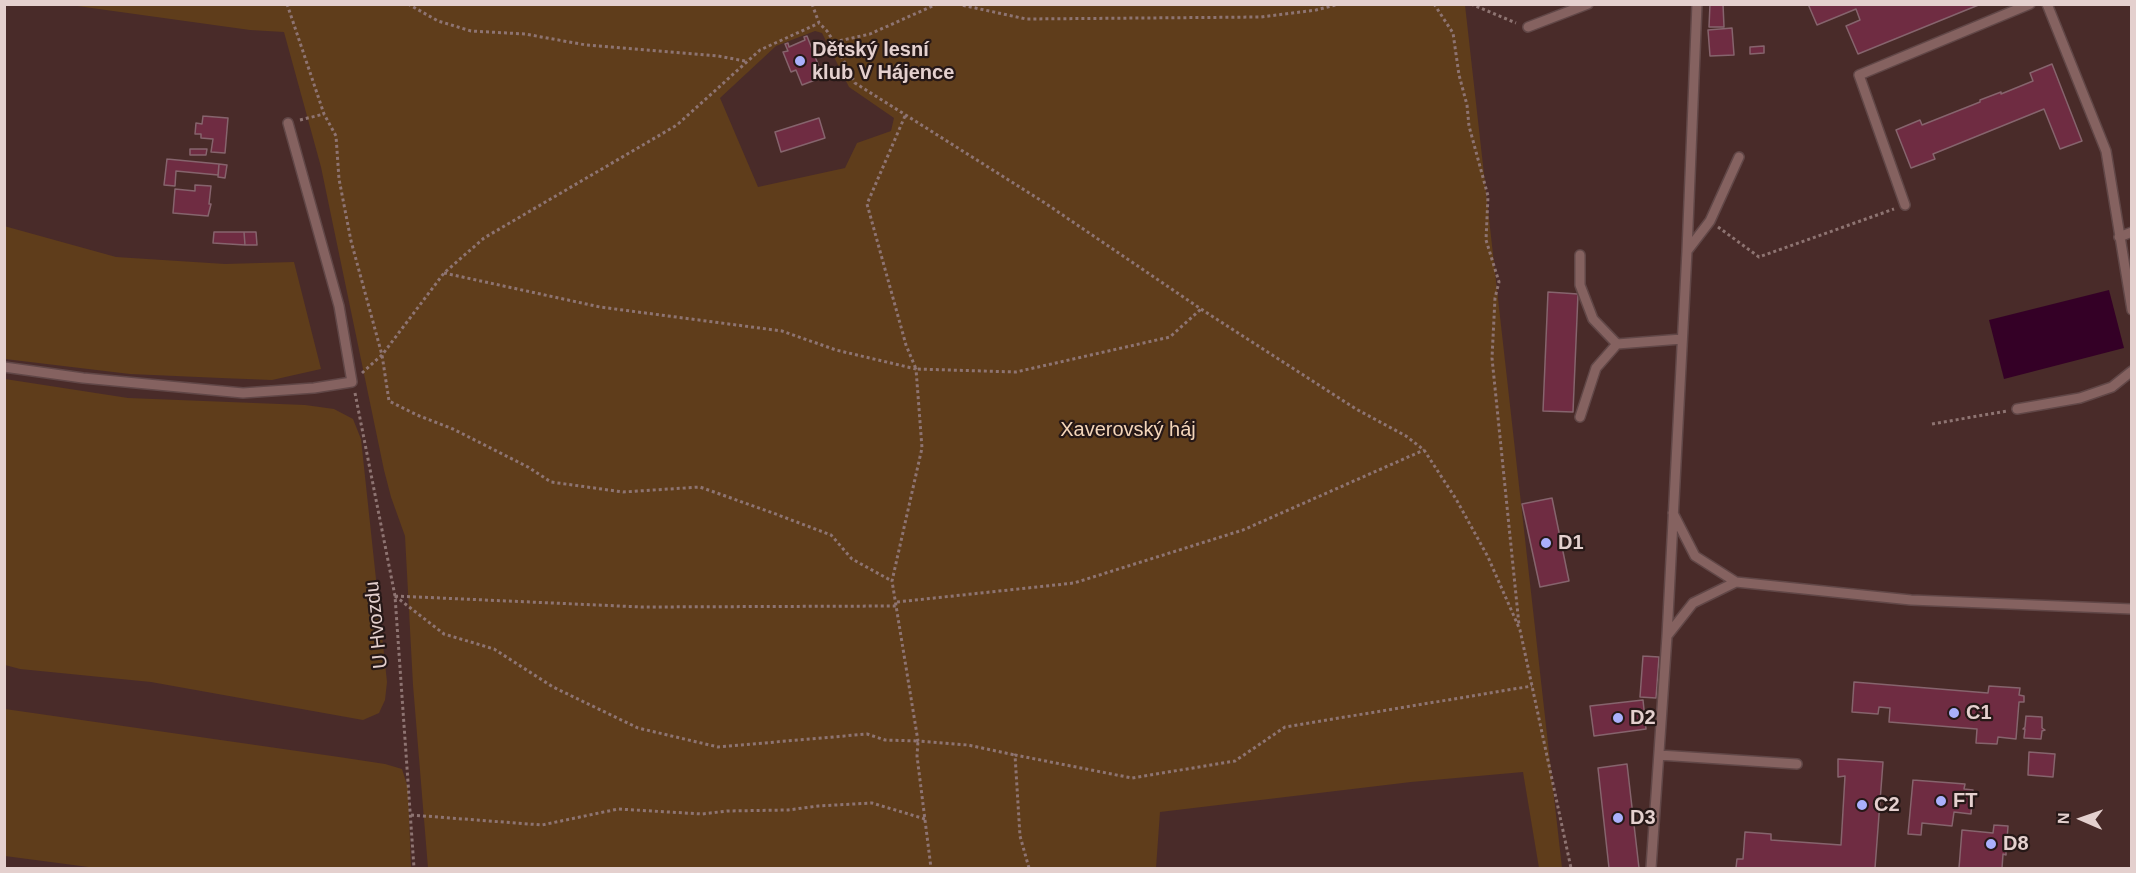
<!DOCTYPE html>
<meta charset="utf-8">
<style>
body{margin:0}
#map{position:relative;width:2136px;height:873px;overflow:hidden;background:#492b29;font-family:Arial,sans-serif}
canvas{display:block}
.frame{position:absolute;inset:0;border:6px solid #e4d0ce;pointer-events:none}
.north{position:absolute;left:2052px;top:789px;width:60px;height:60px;-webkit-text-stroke:4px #261817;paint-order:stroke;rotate:272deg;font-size:16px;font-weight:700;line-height:24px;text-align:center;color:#e4d0ce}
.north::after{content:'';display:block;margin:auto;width:21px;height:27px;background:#e4d0ce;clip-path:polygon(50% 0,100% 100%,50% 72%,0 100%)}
</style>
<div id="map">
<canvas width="2136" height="873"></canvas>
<div class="frame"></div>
<div class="north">N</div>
</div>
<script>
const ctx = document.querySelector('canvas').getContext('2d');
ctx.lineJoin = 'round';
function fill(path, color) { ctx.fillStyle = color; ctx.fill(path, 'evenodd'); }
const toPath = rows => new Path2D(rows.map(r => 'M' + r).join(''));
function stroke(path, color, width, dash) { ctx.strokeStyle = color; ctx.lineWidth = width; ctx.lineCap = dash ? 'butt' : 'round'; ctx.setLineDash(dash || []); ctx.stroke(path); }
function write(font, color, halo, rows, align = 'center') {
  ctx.font = font + ' Arial,sans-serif'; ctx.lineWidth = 4.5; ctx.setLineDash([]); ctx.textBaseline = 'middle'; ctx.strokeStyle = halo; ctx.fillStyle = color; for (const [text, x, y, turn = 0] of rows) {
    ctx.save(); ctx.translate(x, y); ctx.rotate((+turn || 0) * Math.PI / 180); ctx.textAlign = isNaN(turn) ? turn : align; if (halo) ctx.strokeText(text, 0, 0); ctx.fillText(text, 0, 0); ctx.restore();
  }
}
fill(toPath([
 [70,5,1465,5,1562,868,1539,868,1523,772,1411,782,1160,812,1156,868,428,868,413,685,405,536,391,497,384,470,321,167,284,32,250,30],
 [815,31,822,33,849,87,894,118,891,131,857,143,845,168,758,187,720,98,776,46],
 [4,226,116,257,225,264,294,262,321,369,272,380,221,378,130,374,5,359],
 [5,379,128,398,305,405,334,409,353,419,361,439,387,682,385,700,379,713,363,720,151,682,20,669,5,665],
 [5,709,339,757,385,764,402,769,408,788,411,868,96,868,5,856]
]), '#5f3d1b');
fill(toPath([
 [2109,290,2124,348,2004,379,1989,320]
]), '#340026');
const building = toPath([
 [1710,4,1723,4,1724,27,1709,27,1710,4],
 [1808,4,1981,4,1858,54,1846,26,1860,20,1856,9,1817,25,1808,4],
 [1732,28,1734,55,1710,56,1708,30,1732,28],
 [807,36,823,77,802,85,796,70,791,72,783,52,788,51,785,44,788,43,789,47,805,40,804,37,807,36],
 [1764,46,1764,53,1750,54,1750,47,1764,46],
 [2052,64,2082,141,2060,149,2044,109,1933,154,1935,159,1911,168,1896,130,1920,120,1922,125,1980,102,1980,100,2001,92,2001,94,2033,81,2030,73,2052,64],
 [203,116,228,118,225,153,211,152,213,139,201,138,201,134,195,134,196,123,202,124,203,116],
 [819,118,825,138,781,152,775,132,819,118],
 [190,149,207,149,206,155,190,155,190,149],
 [167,159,219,164,218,175,176,171,175,186,164,185,167,159],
 [219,164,227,165,225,178,218,177,219,164],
 [195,185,211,186,209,204,211,204,208,216,173,213,175,189,195,191,195,185],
 [214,232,244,232,245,245,213,243,214,232],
 [244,232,256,232,257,245,245,245,244,232],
 [1548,292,1578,294,1573,412,1543,411,1548,292],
 [1552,498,1569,581,1540,587,1522,504,1552,498],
 [1643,656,1659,657,1656,698,1640,697,1643,656],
 [1854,682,1988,693,1989,686,2020,688,2019,695,2024,696,2024,702,2019,702,2016,739,1998,737,1997,744,1976,743,1977,729,1889,722,1890,708,1879,707,1878,714,1852,712,1854,682],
 [1643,700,1646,729,1594,736,1590,706,1643,700],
 [2026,716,2042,717,2042,728,2045,730,2042,731,2041,739,2024,738,2025,729,2023,729,2025,727,2026,716],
 [2029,752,2055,754,2053,777,2028,775,2029,752],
 [1838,759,1883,762,1875,868,1736,868,1737,859,1743,859,1745,832,1771,834,1771,840,1841,845,1845,776,1838,777,1838,759],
 [1627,764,1639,868,1609,868,1598,768,1627,764],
 [1913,780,1965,784,1964,789,1973,790,1971,814,1954,812,1952,826,1922,823,1921,835,1908,834,1913,780],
 [1994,825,2008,826,2007,840,2020,841,2020,848,2006,848,2006,855,2003,854,2002,868,1959,868,1962,830,1993,833,1994,825]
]);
fill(building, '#6f2c42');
stroke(building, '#86646d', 1.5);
const lane = toPath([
 [2047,4,2106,151,2132,310],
 [1528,27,1588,4],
 [1905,205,1859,75,2030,4],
 [2119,237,2132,232],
 [1687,251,1710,221,1739,157],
 [1580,255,1580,285,1593,319,1617,344,1682,339],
 [4,367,83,378,243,393,314,388,352,382,339,306,288,123],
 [2017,409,2080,398,2112,387,2132,371],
 [1580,417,1596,368,1617,344],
 [1673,513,1695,556,1736,582],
 [1667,636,1693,603,1736,582,1911,600,2132,609],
 [1659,755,1797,764],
 [1651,868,1667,636,1687,251,1697,4]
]);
stroke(lane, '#614747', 12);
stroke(toPath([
 [287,4,324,114,336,136,339,179,351,241,382,355,389,401,417,415,453,429,528,467,551,482,623,492,700,487,773,513,831,535,852,559,892,581],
 [408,4,438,21,471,31,525,34,586,45,718,56,745,61],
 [812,4,819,23,827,31,834,42,855,83,1045,203,1201,309,1356,409,1406,436,1424,450,1456,499,1488,557,1520,630,1571,868],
 [957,4,1026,19,1261,17,1316,10,1339,4],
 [1434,4,1453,33,1459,75,1467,105,1469,126,1488,196,1486,240,1499,282,1495,298,1492,358,1519,625],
 [1471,4,1516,23],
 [834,42,870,34,937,4],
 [905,116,867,204,906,345,916,369,1016,372,1170,337,1201,309],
 [300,120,324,114],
 [1718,227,1759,257,1894,209],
 [444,273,600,307,782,331,836,350,916,369,922,448,892,581,918,741,968,745,1015,755],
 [362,373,382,355,444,273,484,238,677,125,760,50,819,23],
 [355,393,395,596,414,868],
 [1932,424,2007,411],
 [395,596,444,634,494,649,553,687,638,728,718,747,867,734,885,740,918,741,917,756,931,868],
 [395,596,642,607,897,606],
 [897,602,1074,583,1243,530,1424,450],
 [411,815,542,825,618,809,702,814,727,811,788,810,818,806,872,803,925,819],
 [1029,868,1020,836,1015,755,1132,778,1235,761,1285,727,1532,686]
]), '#8e7472', 3, [3, 3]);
stroke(lane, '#856260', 9);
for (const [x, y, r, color] of [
 [800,61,6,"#aab0fc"],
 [1546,543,6,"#aab0fc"],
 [1954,713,6,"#aab0fc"],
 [1618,718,6,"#aab0fc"],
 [1941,801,6,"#aab0fc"],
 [1862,805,6,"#aab0fc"],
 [1618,818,6,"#aab0fc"],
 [1991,844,6,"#aab0fc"]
]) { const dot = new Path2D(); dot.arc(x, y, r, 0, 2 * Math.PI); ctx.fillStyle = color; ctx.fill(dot); stroke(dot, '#261817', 2); }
write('bold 20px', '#e4d0ce', '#261817', [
 ["Dětský lesní",812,50],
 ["klub V Hájence",812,73],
 ["D1",1558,543],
 ["C1",1966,713],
 ["D2",1630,718],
 ["FT",1953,801],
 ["C2",1874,805],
 ["D3",1630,818],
 ["D8",2003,844]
], 'left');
write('20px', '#f4d5b9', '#261817', [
 ["Xaverovský háj",1128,430]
]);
write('20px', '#e4d0ce', '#261817', [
 ["U Hvozdu",377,625,-96]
]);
</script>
